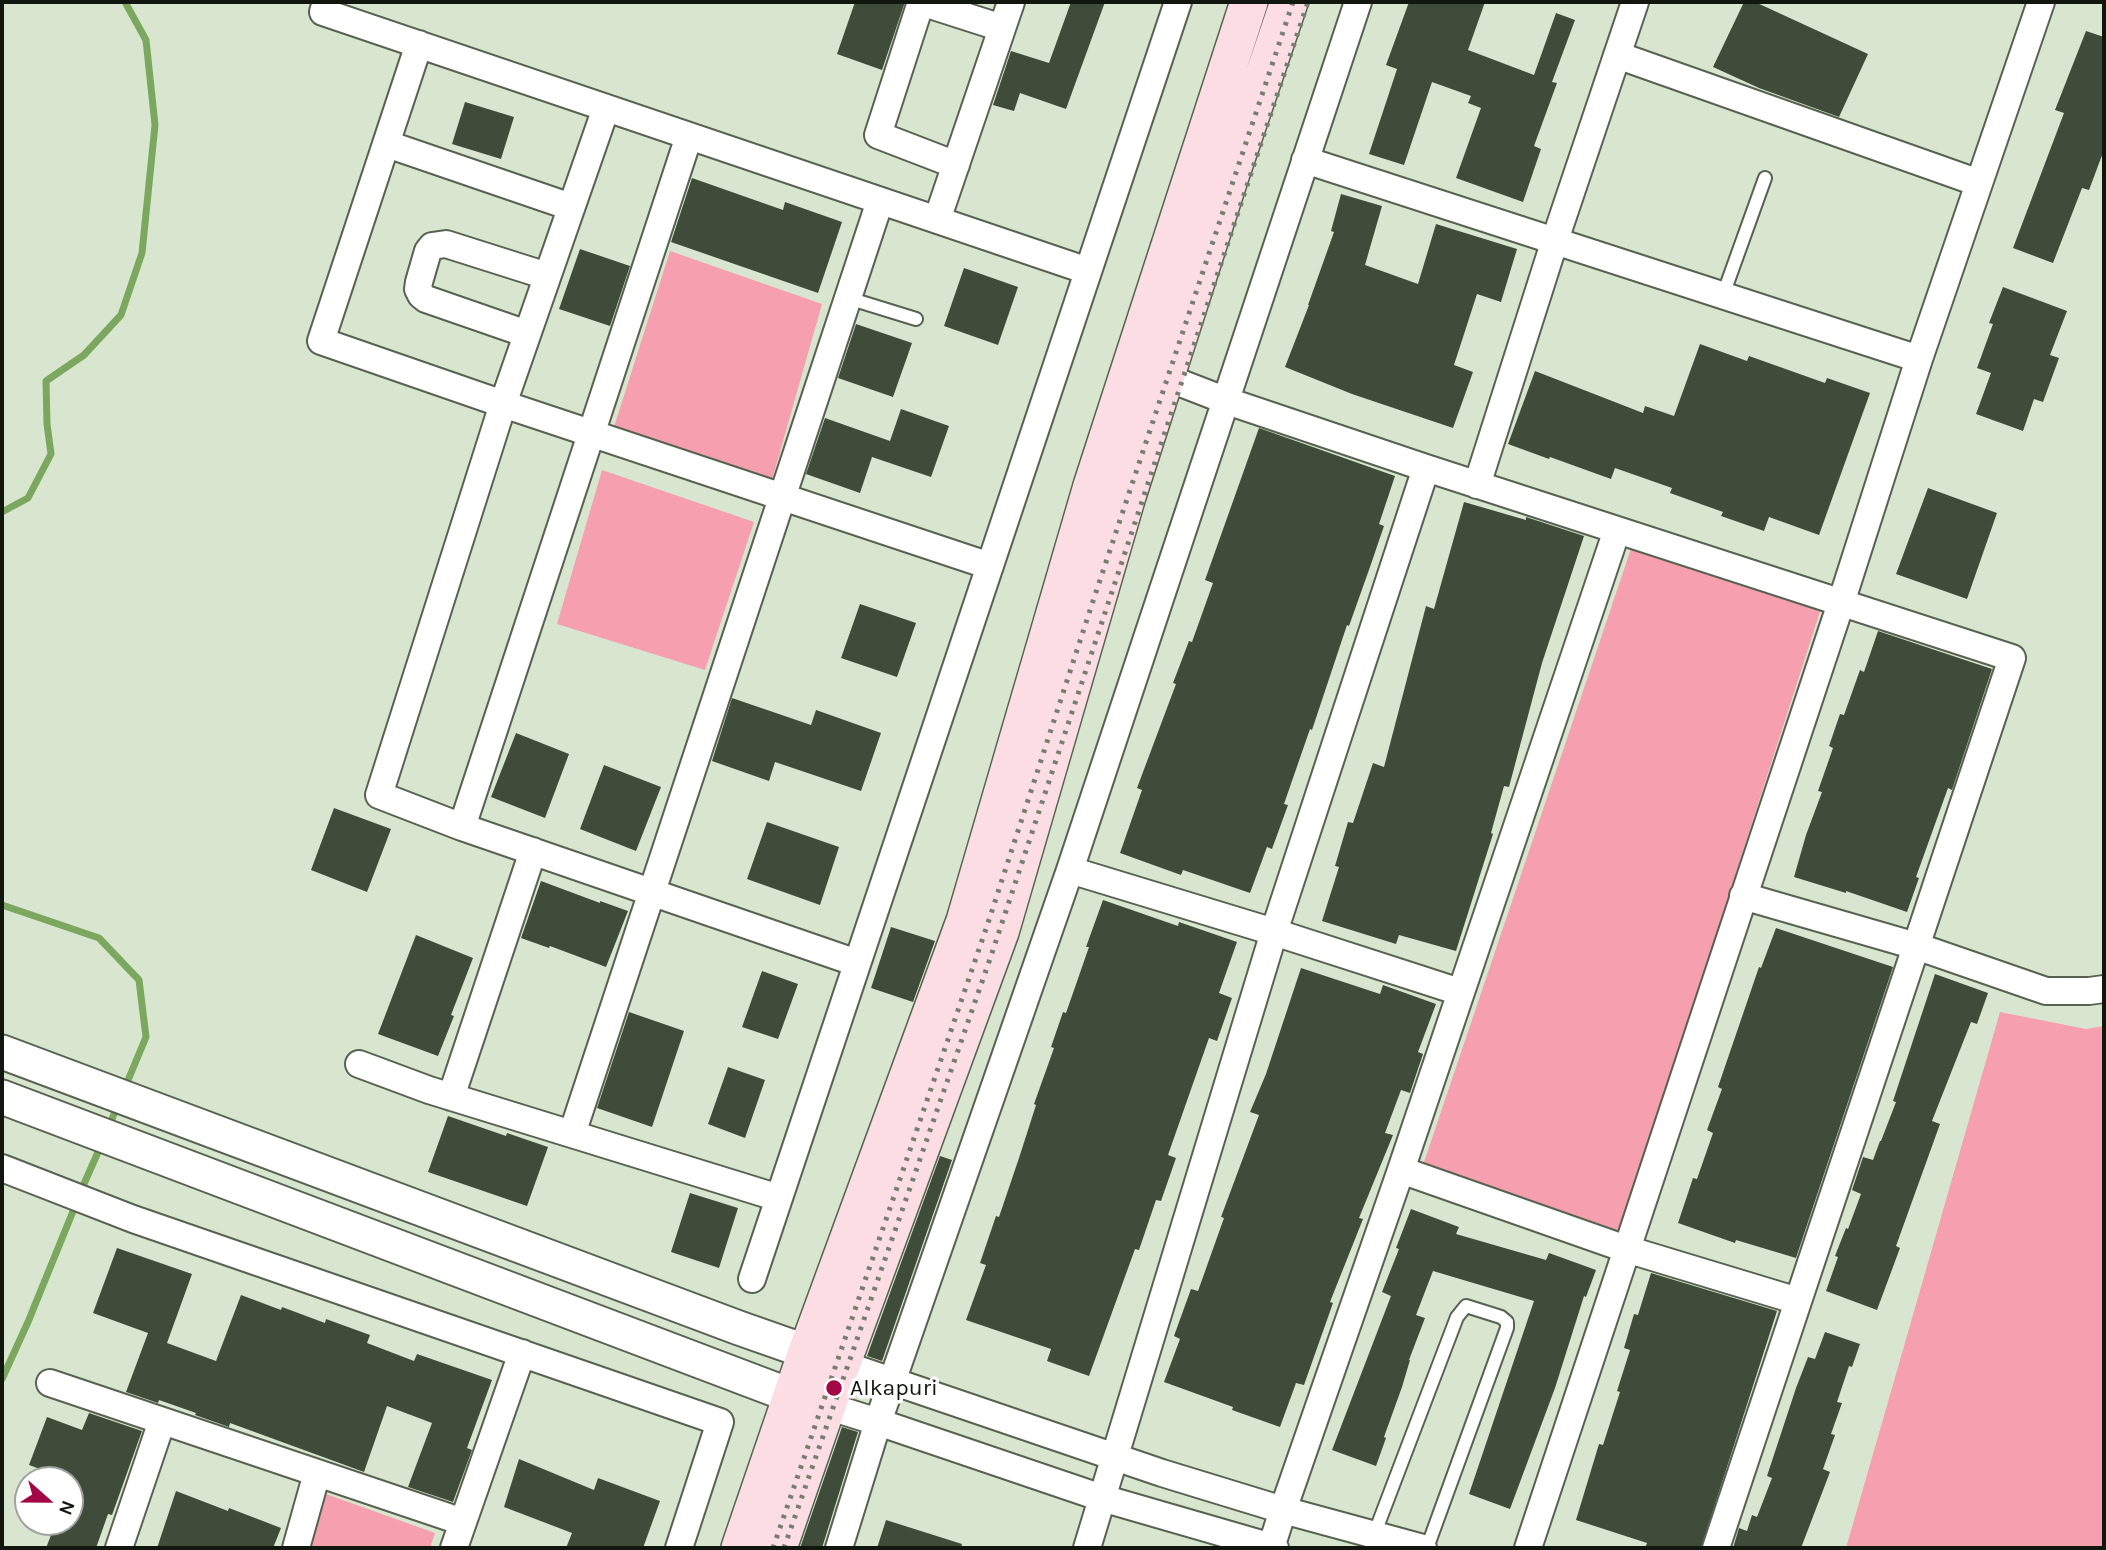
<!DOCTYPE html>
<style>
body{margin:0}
#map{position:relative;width:2106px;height:1550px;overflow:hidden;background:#d8e6d0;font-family:Karla,sans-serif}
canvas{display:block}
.frame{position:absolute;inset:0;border:4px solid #11160e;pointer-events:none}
.north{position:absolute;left:14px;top:1466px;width:70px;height:70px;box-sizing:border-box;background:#fff;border:2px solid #a0a29f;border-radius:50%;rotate:111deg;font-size:19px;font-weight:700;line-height:28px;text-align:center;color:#11160e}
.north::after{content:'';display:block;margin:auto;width:24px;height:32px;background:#a20644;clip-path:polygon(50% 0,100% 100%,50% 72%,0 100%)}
</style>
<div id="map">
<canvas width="2106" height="1550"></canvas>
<div class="frame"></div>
<div class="north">N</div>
</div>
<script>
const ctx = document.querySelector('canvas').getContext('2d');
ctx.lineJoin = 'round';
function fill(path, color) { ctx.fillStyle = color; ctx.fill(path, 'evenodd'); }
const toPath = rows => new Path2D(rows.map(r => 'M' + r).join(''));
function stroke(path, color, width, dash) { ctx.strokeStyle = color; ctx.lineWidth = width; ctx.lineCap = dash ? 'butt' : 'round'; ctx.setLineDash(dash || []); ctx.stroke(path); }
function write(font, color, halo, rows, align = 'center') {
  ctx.font = font + ' Karla,sans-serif'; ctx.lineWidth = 7; ctx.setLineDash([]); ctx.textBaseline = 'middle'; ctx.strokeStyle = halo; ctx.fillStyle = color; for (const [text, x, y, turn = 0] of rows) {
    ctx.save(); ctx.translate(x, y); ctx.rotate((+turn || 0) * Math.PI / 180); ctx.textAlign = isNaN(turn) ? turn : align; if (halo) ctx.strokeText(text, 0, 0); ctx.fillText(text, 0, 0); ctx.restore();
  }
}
fill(toPath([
 [670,251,822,304,772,480,613,430],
 [602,470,754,522,705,670,557,624],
 [1637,531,1826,593,1619,1236,1422,1168],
 [2000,1012,2086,1029,2104,1026,2104,1548,1846,1548],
 [326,1494,435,1533,430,1548,310,1548]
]), '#f69faf');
stroke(toPath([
 [2,512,28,498,51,454,47,424,46,381,84,355,121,315,142,253,155,125,146,40,125,2],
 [2,905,99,938,139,980,146,1037,124,1090],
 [108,1129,118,1104],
 [80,1193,102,1143],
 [2,1379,28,1322,76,1204]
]), '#7ba75f', 7);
fill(toPath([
 [855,2,905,2,882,70,837,54],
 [1071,2,1105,2,1066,109,1020,93,1014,111,993,105,1011,51,1049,63],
 [1409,2,1485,2,1468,50,1534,75,1556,13,1575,20,1552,82,1557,83,1534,146,1541,149,1523,202,1456,178,1481,108,1468,103,1471,96,1432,82,1404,165,1369,154,1397,69,1386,65],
 [1744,2,1755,2,1868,54,1839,117,1759,88,1713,67],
 [2086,31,2104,37,2104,150,2089,190,2082,188,2053,263,2013,248,2064,113,2055,110],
 [465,102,514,117,501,159,452,144],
 [692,178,783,210,785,202,842,222,818,293,671,242],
 [1341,194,1382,206,1365,265,1418,284,1436,224,1517,249,1501,302,1477,294,1454,365,1473,372,1453,428,1352,394,1285,367,1309,305,1308,305,1334,232,1331,231],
 [580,249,630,266,610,326,559,309],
 [964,268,1018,287,998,345,944,326],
 [2003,287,2067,311,2050,355,2059,358,2043,402,2034,399,2023,431,1976,414,1991,373,1977,368,1993,324,1989,323],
 [856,324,912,343,893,397,838,378],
 [1700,344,1747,361,1749,356,1825,383,1827,378,1870,393,1819,535,1769,517,1764,531,1721,516,1723,512,1670,493,1672,488,1615,468,1611,479,1550,457,1549,459,1508,444,1535,371,1643,413,1645,406,1674,416],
 [901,409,949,426,931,477,872,457,860,493,806,474,825,418,890,441],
 [1259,428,1395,476,1379,524,1384,526,1370,567,1349,626,1347,625,1312,730,1310,729,1284,804,1288,805,1272,849,1267,847,1250,893,1183,870,1181,875,1120,853,1142,790,1137,788,1176,684,1173,683,1189,641,1192,642,1213,583,1205,580],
 [1928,488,1997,513,1967,599,1896,574],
 [1464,502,1526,520,1526,517,1584,536,1542,663,1509,787,1504,786,1491,833,1493,834,1456,951,1399,935,1396,944,1322,921,1339,867,1335,866,1348,822,1353,823,1373,763,1384,767,1426,606,1434,609],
 [860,604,916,623,897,677,841,658],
 [1878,631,1992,669,1952,790,1948,788,1916,877,1919,878,1907,912,1846,891,1846,893,1794,877,1806,835,1822,792,1818,791,1833,748,1829,746,1840,714,1844,715,1860,670,1864,672],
 [732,698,811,725,816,710,881,733,861,791,775,762,769,781,712,761],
 [516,733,569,754,545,818,491,797],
 [604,765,661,787,636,851,580,829],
 [334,808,391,829,367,892,311,870],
 [767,822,839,847,820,905,747,879],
 [541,881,600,903,600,901,628,911,606,967,550,946,549,948,521,938],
 [1103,900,1178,926,1179,922,1237,942,1219,993,1232,998,1217,1041,1209,1038,1168,1155,1176,1158,1161,1201,1156,1200,1139,1250,1135,1249,1089,1376,1047,1361,1051,1349,966,1320,986,1265,980,1263,996,1216,999,1217,1019,1158,1036,1105,1034,1104,1054,1048,1051,1047,1063,1012,1066,1013,1089,947,1086,947],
 [891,927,935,941,913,1002,871,988],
 [1776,928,1893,967,1796,1258,1736,1240,1735,1243,1678,1223,1693,1178,1697,1179,1713,1133,1707,1130,1722,1089,1718,1087,1759,967,1761,968],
 [416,935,473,958,451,1015,454,1016,438,1056,378,1034],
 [1301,968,1380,994,1383,985,1436,1004,1418,1052,1423,1054,1410,1093,1401,1090,1385,1133,1393,1135,1359,1218,1363,1219,1330,1302,1333,1303,1304,1385,1296,1383,1280,1427,1232,1410,1233,1407,1164,1382,1180,1339,1174,1336,1191,1289,1198,1291,1224,1218,1221,1217,1259,1115,1250,1112,1266,1074],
 [762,971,798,984,778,1039,742,1027],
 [1935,974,1988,993,1977,1024,1971,1022,1932,1121,1940,1124,1896,1246,1900,1248,1877,1310,1826,1291,1838,1257,1835,1256,1846,1228,1848,1229,1861,1194,1852,1190,1863,1157,1873,1160,1880,1141,1881,1141,1896,1102,1893,1101],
 [629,1012,684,1031,652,1127,597,1108],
 [728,1067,765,1080,745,1138,708,1124],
 [448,1116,506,1136,507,1133,548,1147,527,1206,428,1172],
 [940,1156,952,1160,882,1361,867,1356],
 [690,1193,738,1208,719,1268,671,1252],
 [1411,1209,1459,1227,1456,1234,1546,1260,1549,1253,1596,1270,1586,1297,1584,1296,1555,1388,1510,1509,1469,1494,1534,1301,1433,1271,1416,1315,1425,1318,1409,1360,1410,1360,1402,1387,1384,1437,1386,1438,1376,1466,1332,1450,1391,1296,1382,1292,1399,1249,1396,1248],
 [117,1248,192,1274,167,1343,216,1361,241,1295,281,1310,282,1307,325,1323,326,1319,370,1335,367,1343,414,1361,417,1354,492,1380,467,1448,472,1450,453,1502,408,1487,432,1423,387,1406,364,1472,230,1423,229,1427,195,1415,196,1413,159,1400,158,1403,126,1392,148,1333,93,1313],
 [1651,1273,1777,1311,1701,1548,1645,1548,1647,1543,1576,1520,1599,1444,1603,1445,1620,1392,1617,1391,1630,1350,1624,1348,1634,1314,1638,1315],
 [1825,1332,1860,1344,1852,1367,1849,1366,1837,1402,1842,1403,1831,1434,1835,1435,1823,1469,1830,1472,1801,1548,1733,1548,1739,1528,1747,1531,1752,1515,1757,1517,1772,1478,1767,1476,1796,1388,1808,1357,1815,1359],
 [89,1413,142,1431,112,1515,108,1514,96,1548,46,1548,56,1522,70,1522,70,1480,29,1465,47,1417,82,1430],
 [842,1427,858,1432,822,1548,800,1548],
 [519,1459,594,1490,598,1478,660,1501,643,1548,566,1548,572,1533,504,1507],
 [176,1491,228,1511,229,1508,281,1528,273,1548,157,1548],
 [886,1520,962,1544,961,1548,877,1548]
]), '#404c3a');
const service = toPath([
 [1723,295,1765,178],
 [848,298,916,319],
 [1374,1535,1457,1317,1466,1306,1501,1317,1507,1322,1507,1328,1427,1548]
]);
const minor = toPath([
 [326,2,323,12,1088,271],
 [419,44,321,341,503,404,990,566],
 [1617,55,1979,183],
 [606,108,503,404,379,795,462,827,857,963],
 [387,144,571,207],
 [1305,160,1919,359],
 [956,165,878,135,921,2,1002,28],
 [937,220,1011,2],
 [527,334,426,299,421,295,418,289,419,282,428,251,432,246,446,244,547,276],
 [1165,377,1227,401,1426,468,2012,658,1716,1548],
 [1477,485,1555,240,1635,2],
 [462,827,689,136],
 [1070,870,1274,932,1460,992],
 [1743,896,1916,946,2046,991,2089,991,2104,989],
 [359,1064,429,1090,779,1198],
 [451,1097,533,851],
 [572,1134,880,201],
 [2,1168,133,1219,720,1422,679,1548],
 [1401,1170,1626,1249,1798,1301],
 [752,1279,1178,2],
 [842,1364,1162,1473,1283,1510,1423,1548],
 [50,1383,463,1522],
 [827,1406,878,1422,1102,1498,1275,1548],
 [119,1548,162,1421],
 [296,1548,317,1473],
 [454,1548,522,1353],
 [839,1548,878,1422,1070,870,1358,2],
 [1087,1548,1274,932,1426,468],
 [1271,1548,1283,1510,1401,1170,1617,530],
 [1528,1548,1841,603,1919,359,2041,2]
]);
const tertiary = toPath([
 [2,1052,739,1328,833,1361],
 [2,1097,792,1396,818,1404]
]);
const secondary = toPath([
 [740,1548,807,1352,965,921,1092,486,1249,2],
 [778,1548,840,1368,1000,932,1127,496,1230,176,1289,2]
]);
stroke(service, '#576350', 16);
stroke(minor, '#576350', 30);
stroke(tertiary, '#576350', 37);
stroke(secondary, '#576350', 40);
stroke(service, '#fff', 12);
stroke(minor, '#fff', 26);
stroke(tertiary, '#fff', 33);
stroke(secondary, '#fbdde3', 37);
stroke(toPath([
 [773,1548,987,926,1094,598,1293,2],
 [784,1548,990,959,1308,2]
]), '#757e6f', 5, [3.5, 7]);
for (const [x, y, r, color] of [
 [834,1388,9,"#a20644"]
]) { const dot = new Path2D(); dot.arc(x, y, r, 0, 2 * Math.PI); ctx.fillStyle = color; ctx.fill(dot); stroke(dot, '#fff', 2.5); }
write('23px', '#11160e', '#fff', [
 ["Alkapuri",850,1388]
], 'left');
</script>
